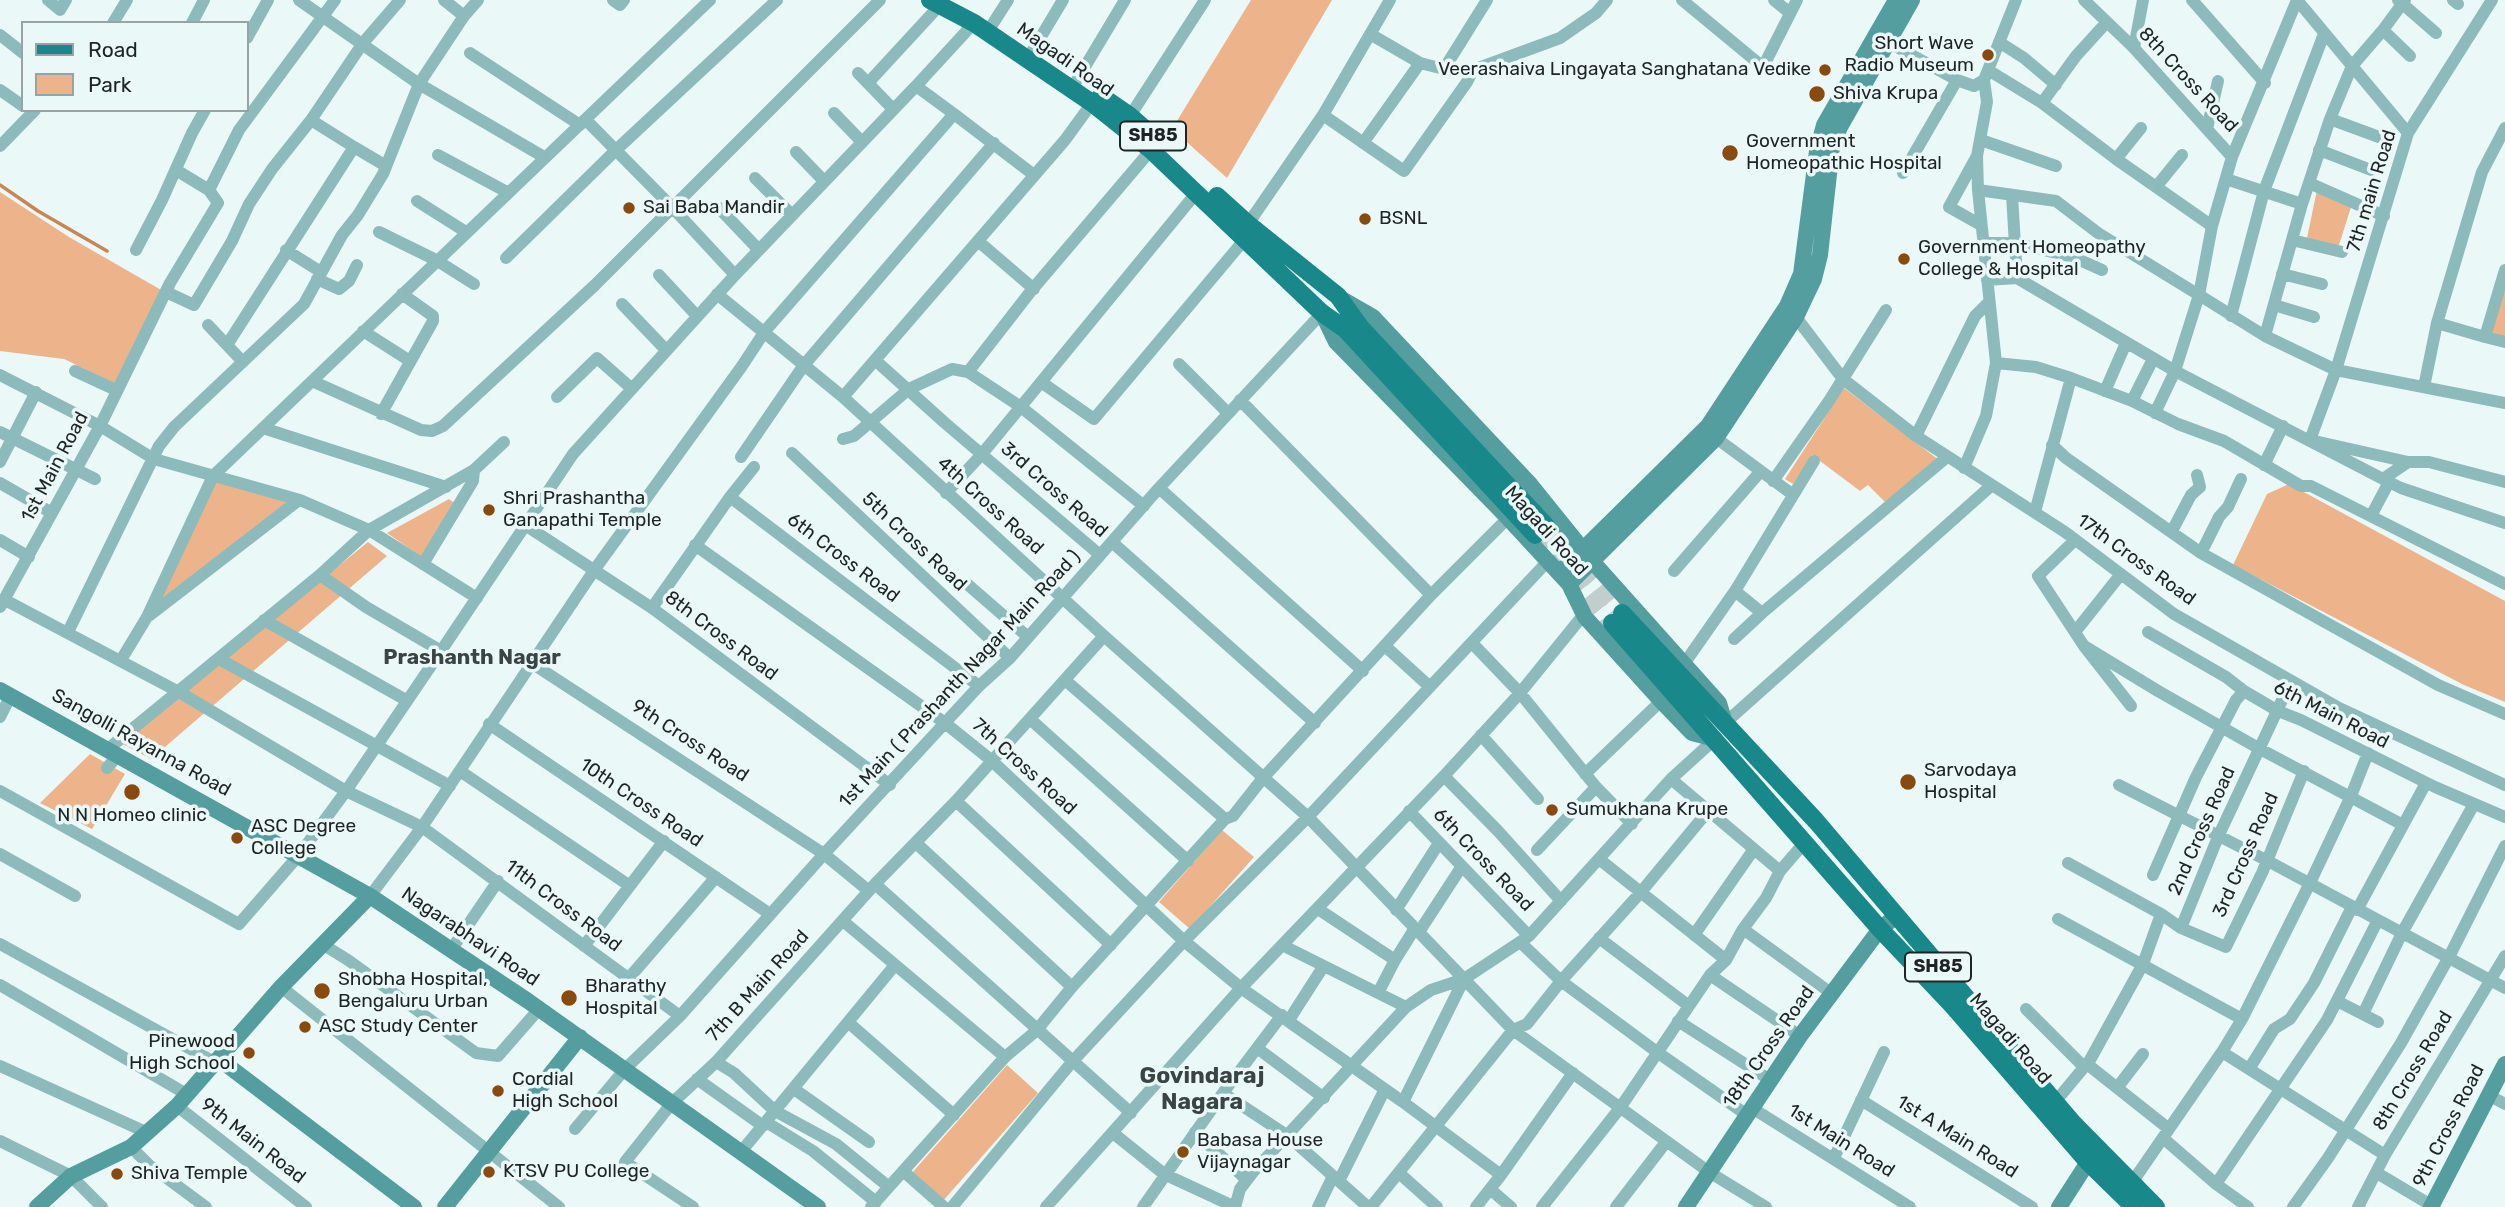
<!DOCTYPE html>
<style>
body{margin:0}
#map{position:relative;width:2505px;height:1207px;overflow:hidden;background:#ebf8f8;font-family:Rubik,sans-serif}
canvas{display:block}
.legend{position:absolute;left:21px;top:21px;width:228px;height:91px;box-sizing:border-box;background:#ebf8f8;border:2px solid #99a3a3;margin:0;padding:9px 12px;list-style:none;font-size:21px;color:#1e2323}
.legend li{display:flex;align-items:center;gap:14px;height:35px}
.legend b{width:35px;border:2px solid #99a3a3}
</style>
<div id="map">
<canvas width="2505" height="1207"></canvas>
<ul class="legend">
<li><b style="height:9px;background:#19888a"></b>Road</li>
<li><b style="height:19px;background:#edb48b"></b>Park</li>
</ul>
</div>
<script>
const ctx = document.querySelector('canvas').getContext('2d');
ctx.lineJoin = 'round';
function fill(path, color) { ctx.fillStyle = color; ctx.fill(path, 'evenodd'); }
const toPath = rows => new Path2D(rows.map(r => 'M' + r).join(''));
function stroke(path, color, width, dash) { ctx.strokeStyle = color; ctx.lineWidth = width; ctx.lineCap = dash ? 'butt' : 'round'; ctx.setLineDash(dash || []); ctx.stroke(path); }
function write(font, color, halo, rows, align = 'center') {
  ctx.font = font + ' Rubik,sans-serif'; ctx.lineWidth = 7; ctx.setLineDash([]); ctx.textBaseline = 'middle'; ctx.strokeStyle = halo; ctx.fillStyle = color; for (const [text, x, y, turn = 0] of rows) {
    ctx.save(); ctx.translate(x, y); ctx.rotate((+turn || 0) * Math.PI / 180); ctx.textAlign = isNaN(turn) ? turn : align; if (halo) ctx.strokeText(text, 0, 0); ctx.fillText(text, 0, 0); ctx.restore();
  }
}
fill(toPath([
 [1251,0,1332,0,1227,178,1172,129],
 [2317,190,2352,204,2338,248,2307,238],
 [0,192,69,237,163,291,116,384,64,359,0,351],
 [2505,286,2505,339,2490,335],
 [1844,388,1939,460,1885,502,1868,485,1860,491,1812,455,1793,484,1785,479],
 [215,481,291,501,154,607],
 [2289,484,2505,601,2505,702,2464,685,2233,565,2267,494],
 [449,499,463,509,426,560,387,533],
 [368,542,387,556,151,759,121,743],
 [90,754,125,774,92,829,40,803],
 [1222,830,1254,857,1190,929,1159,902],
 [1007,1065,1038,1093,942,1202,911,1174]
]), '#edb48b');
stroke(toPath([
 [0,185,38,211,107,251]
]), '#ca8652', 3.5);
stroke(toPath([
 [1546,526,1622,613],
 [1535,535,1574,576,1612,623]
]), '#c2cdcd', 18, [18, 9]);
stroke(toPath([
 [48,0,60,10,66,0],
 [299,0,419,84,544,157],
 [444,0,464,16],
 [613,0,620,5,624,0],
 [1682,0,1763,67,1797,0],
 [1774,0,1790,13],
 [2084,0,2134,48,2232,157],
 [2192,0,2265,83],
 [2297,0,2408,133],
 [2398,0,2436,33],
 [2453,0,2458,4],
 [113,23,127,0],
 [192,23,204,0],
 [992,25,1008,0],
 [2383,30,2410,56],
 [1370,34,1420,63,1444,69,1473,70,1560,38,1596,13,1607,0],
 [0,35,23,53],
 [247,38,268,0],
 [1888,42,1957,80,1974,86,1984,80],
 [1999,42,2024,58,2056,85],
 [2134,48,2143,0],
 [1033,50,1063,0],
 [470,53,580,125],
 [1444,69,1487,0],
 [1988,70,2042,103,2116,159,2212,226],
 [858,73,893,109],
 [868,83,940,5],
 [0,90,23,106],
 [1071,90,1125,0],
 [2042,103,2076,56,2106,23],
 [834,113,862,142],
 [954,114,1034,175],
 [1323,115,1404,171,1467,82,1473,70],
 [1130,116,1205,0],
 [2330,119,2379,137],
 [2207,129,2218,81],
 [1981,140,2056,166],
 [1363,143,1420,63],
 [0,146,35,110],
 [354,147,386,166],
 [2319,150,2371,170],
 [796,152,824,181],
 [438,155,507,192],
 [1977,156,1949,207,1981,225],
 [2116,159,2141,128],
 [176,170,209,190],
 [1903,173,1957,80],
 [755,178,792,215],
 [2226,179,2302,204],
 [2309,183,2384,216],
 [2156,187,2182,155],
 [1978,190,2056,201,2098,233,2199,295,2212,226,2232,157,2297,0],
 [2012,195,2017,278],
 [417,201,466,232],
 [719,208,759,250],
 [1248,224,1323,115,1390,0],
 [379,232,436,260,474,284],
 [2292,240,2342,252],
 [978,241,1034,289],
 [1982,243,2014,243,2073,257,2102,270],
 [136,250,162,200,192,133,205,110],
 [286,250,321,272],
 [506,258,616,150,777,0],
 [2505,270,2485,337,2505,342],
 [2282,274,2322,284],
 [659,275,697,316],
 [735,275,916,86],
 [317,279,339,289,349,281,357,265],
 [1987,280,2017,278,2175,371,2383,479,2401,488,2505,523],
 [166,292,194,305,232,241,249,204,272,169,311,120,363,43,400,0],
 [717,294,843,397,1104,636,1308,817,1513,1030,1709,1172,1766,1207],
 [622,304,666,350],
 [2274,305,2314,317],
 [1792,312,1843,379,1916,436,2065,532,2174,614,2339,708,2505,785],
 [2231,316,2264,191,2324,34],
 [2437,323,2485,337],
 [208,325,243,362],
 [363,331,410,361],
 [2265,336,2302,204,2330,119,2352,66,2383,30,2405,0],
 [227,345,354,147,311,120],
 [875,360,945,423,1100,555],
 [1996,363,2036,367,2071,378,2132,401,2178,424,2224,441,2301,486,2311,486,2505,584],
 [1179,364,1228,413],
 [75,371,116,390],
 [0,375,100,426,154,459,300,500,369,530,477,598],
 [312,381,421,430,432,431,443,426,595,285,880,0],
 [1041,382,1094,419,1245,239],
 [2424,387,2437,323,2482,172,2505,128],
 [2105,391,2126,343],
 [557,397,597,358,631,388],
 [843,397,1065,140,1092,103],
 [1240,400,1431,595],
 [2132,401,2153,359],
 [2155,413,2175,371,2199,295,2265,336,2336,370,2505,403],
 [381,414,433,321,433,316,402,294],
 [263,428,710,0],
 [0,432,95,479],
 [1916,436,1975,316,1988,303],
 [1716,438,1792,494],
 [843,439,854,436,909,389,952,369,968,372],
 [2052,445,2066,458,2201,553,2438,685,2505,714],
 [792,453,1010,658],
 [741,457,804,365,994,143],
 [0,462,36,392],
 [2408,462,2310,440,2336,370,2408,133,2492,0],
 [2264,465,2283,426],
 [1964,468,1986,416,1996,363,1978,190,1977,156,1987,102,1984,80,2016,0],
 [2383,479,2408,462,2429,462,2505,482],
 [1773,481,1829,401,1886,310],
 [0,483,52,513],
 [1159,488,1363,671],
 [946,493,982,454,1197,192],
 [730,497,754,467],
 [1144,506,1021,407,968,372,1031,291,1151,150],
 [2035,512,2071,378],
 [2371,516,2389,482],
 [525,525,652,608,890,785],
 [2172,531,2191,495,2200,487,2197,475],
 [0,540,29,557],
 [2075,540,2038,576,2084,646,2131,706],
 [1112,542,1315,723],
 [695,545,945,723,991,760,1184,941,1241,988,1403,1102,1501,1175,1476,1207],
 [2201,553,2219,517,2228,507,2241,479],
 [423,564,473,481,474,470],
 [1674,571,1760,472],
 [320,575,366,607,441,651,573,454,735,275,671,206,586,120],
 [966,583,1028,637],
 [1735,591,1814,461],
 [5,600,179,692,346,791,422,827,680,1016],
 [0,607,100,426,170,283,218,203,209,190,239,130,335,0],
 [652,608,730,497,979,686],
 [150,615,299,500],
 [264,620,406,700],
 [68,632,159,446,174,427,304,304,342,235,358,215,383,174,419,84,464,16,478,0],
 [2075,632,2121,574],
 [2148,632,2226,677,2244,691,2278,711,2301,720,2435,787,2505,817],
 [1734,639,1762,613],
 [1472,643,1520,693,1596,787,1632,824],
 [1385,646,1430,687],
 [2084,646,2158,691,2260,749,2403,825],
 [219,659,450,786],
 [121,660,147,617,213,476,263,428,446,487],
 [533,664,824,854,869,891],
 [1684,664,1735,591,1762,613,1947,457],
 [1065,680,1225,819],
 [0,717,11,695],
 [1030,719,1188,861],
 [1725,723,1992,485],
 [489,724,770,914],
 [1481,735,1538,799],
 [108,749,320,575,369,530,474,470,504,442],
 [107,768,118,755],
 [460,771,630,886],
 [1585,774,1661,701],
 [1444,776,1498,831,1561,901],
 [1671,779,1780,871],
 [2119,785,2266,860,2505,988],
 [0,791,239,924,299,855,346,791,441,651],
 [956,801,1111,945],
 [1409,811,1529,936],
 [916,843,1072,987],
 [1537,850,1596,787],
 [0,854,75,896],
 [1599,859,1726,960],
 [2068,863,2161,914,2181,928,2226,947,2262,873,2304,771],
 [2153,875,2196,777,2236,700,2244,691],
 [875,884,1131,1113],
 [370,896,422,827,595,569,742,366,765,331,954,114,916,86,974,23],
 [1318,909,1395,960,1415,928],
 [1396,910,1439,843],
 [2357,910,2426,783],
 [2058,919,2242,1019],
 [843,921,1005,1057],
 [2181,928,2218,837,2291,681],
 [1743,929,1831,993],
 [1419,932,1462,866],
 [1694,935,1754,849],
 [1599,938,1689,1006],
 [1520,942,1561,981,1641,892,1708,811],
 [0,944,216,1063],
 [322,944,348,960,476,1053,498,1056,539,1009],
 [1282,945,1406,1007],
 [584,946,664,841],
 [451,950,498,881],
 [1710,975,1800,1036],
 [629,978,716,877],
 [0,985,188,1095],
 [281,987,559,1207],
 [1378,993,1395,960],
 [2337,1001,2378,1022],
 [2026,1009,2084,1067],
 [2363,1014,2402,933,2474,804],
 [1289,1020,1323,967],
 [1678,1021,1770,1080],
 [849,1023,954,1115],
 [1257,1048,1324,1098],
 [2222,1052,2385,1155],
 [716,1062,734,1073,775,1111,836,1144,889,1187],
 [2087,1064,2169,1129],
 [0,1066,148,1133],
 [2249,1069,2274,1029,2290,1019,2314,983,2352,907],
 [697,1079,763,1126],
 [2117,1088,2143,1054],
 [794,1089,869,1142],
 [1223,1093,1288,1136,1368,1207],
 [2488,1095,2505,1104],
 [1861,1100,2032,1207],
 [2056,1101,2090,1060,2143,964,2161,914],
 [1403,1102,1464,979],
 [177,1106,306,1207],
 [1752,1108,1910,1207],
 [766,1122,813,1151,876,1202],
 [575,1129,625,1069,680,1016,824,854,979,686,1010,658,1159,488,1322,313],
 [1195,1132,1247,1180],
 [1113,1133,1164,1174,1235,1207],
 [2163,1138,2216,1184,2248,1207],
 [0,1141,71,1176,102,1207],
 [131,1147,149,1165,206,1207],
 [740,1153,895,965],
 [1834,1158,1884,1052],
 [903,1171,944,1207],
 [1399,1173,1437,1207],
 [2377,1173,2434,1207],
 [1501,1175,1573,1073],
 [1339,1181,1385,1089],
 [2131,1184,2222,1052,2242,1019,2310,883,2351,796,2368,753],
 [2216,1184,2327,1020,2378,920],
 [1490,1189,1511,1207],
 [693,1207,625,1162,672,1103,716,1062,875,884,956,801,1104,636],
 [871,1207,1005,1057,1036,1031,1072,987,1225,819,1233,816,1263,778,1431,595,1508,518],
 [952,1207,1072,1062,1184,941,1308,817,1547,562],
 [1046,1207,1241,988,1444,776,1520,693,1580,619,1585,617],
 [1143,1207,1223,1093,1282,1015],
 [1235,1207,1240,1189,1253,1172,1406,1007,1431,990,1464,979,1529,936,1671,779,1715,739],
 [1318,1207,1333,1176],
 [1371,1207,1513,1030,1527,1024,1561,981,1657,1052,1747,1115],
 [1542,1207,1620,1108,1710,975,1726,960,1743,929,1766,898,1780,871,1805,842],
 [1616,1207,1666,1142],
 [2293,1207,2328,1158,2401,1043,2449,957,2505,846],
 [2358,1207,2385,1155,2505,956]
]), '#8dbbbb', 12);
stroke(toPath([
 [1340,298,1373,317,1530,484,1592,561,1719,703,1725,723],
 [1322,313,1336,342,1508,518,1569,584,1585,617,1661,701,1692,733,1715,739],
 [1559,573,1708,426,1787,306,1801,274,1817,151,1824,125,1896,0],
 [1569,584,1716,438,1796,317,1814,279,1820,255,1832,147,1840,127,1912,0],
 [0,690,370,896,528,1001,818,1207],
 [219,1059,414,1207],
 [37,1207,71,1176,131,1147,177,1106,281,987,370,896],
 [445,1207,580,1037],
 [1686,1207,1800,1036,1880,929,1895,917],
 [2059,1207,2088,1162],
 [2431,1207,2505,1064]
]), '#549e9f', 16);
stroke(toPath([
 [930,0,974,23,1092,103,1151,150,1322,313,1345,329,1535,535],
 [1101,96,1130,116,1161,143],
 [1217,196,1248,224,1338,296,1361,328,1546,526],
 [1622,613,1816,821,2073,1123,2156,1207],
 [1612,623,1880,929,1953,1006,2088,1162,2134,1207]
]), '#19888a', 18);
for (const [x, y, r, color] of [
 [1988,55,7,"#894a0e"],
 [1825,70,7,"#894a0e"],
 [1817,94,9,"#894a0e"],
 [1730,153,9,"#894a0e"],
 [629,208,7,"#894a0e"],
 [1365,219,7,"#894a0e"],
 [1904,259,7,"#894a0e"],
 [489,510,7,"#894a0e"],
 [1908,782,9,"#894a0e"],
 [132,792,9,"#894a0e"],
 [1552,810,7,"#894a0e"],
 [237,838,7,"#894a0e"],
 [322,991,9,"#894a0e"],
 [569,998,9,"#894a0e"],
 [305,1027,7,"#894a0e"],
 [249,1053,7,"#894a0e"],
 [498,1091,7,"#894a0e"],
 [1183,1152,7,"#894a0e"],
 [489,1172,7,"#894a0e"],
 [117,1174,7,"#894a0e"]
]) { const dot = new Path2D(); dot.arc(x, y, r, 0, 2 * Math.PI); ctx.fillStyle = color; ctx.fill(dot); stroke(dot, '#ebf8f8', 2.5); }
for (const [x, y, w] of [
 [1153,136,66],
 [1938,967,66]
]) { const box = new Path2D(); box.roundRect(x - w / 2, y - 14.5, w, 29, 5); ctx.fillStyle = '#ebf8f8'; ctx.fill(box); stroke(box, '#1e2323', 2); }
write('bold 18px', '#1e2323', null, [
 ["SH85",1153,136],
 ["SH85",1938,967]
]);
write('19px', '#1e2323', '#ebf8f8', [
 ["Short Wave",1974,44,"right"],
 ["Radio Museum",1974,66,"right"],
 ["Veerashaiva Lingayata Sanghatana Vedike",1811,70,"right"],
 ["Shiva Krupa",1833,94],
 ["Government",1746,142],
 ["Homeopathic Hospital",1746,164],
 ["Sai Baba Mandir",643,208],
 ["BSNL",1379,219],
 ["Government Homeopathy",1918,248],
 ["College & Hospital",1918,270],
 ["Shri Prashantha",503,499],
 ["Ganapathi Temple",503,521],
 ["Sarvodaya",1924,771],
 ["Hospital",1924,793],
 ["Sumukhana Krupe",1566,810],
 ["N N Homeo clinic",132,816,"center"],
 ["ASC Degree",251,827],
 ["College",251,849],
 ["Shobha Hospital,",338,980],
 ["Bengaluru Urban",338,1002],
 ["Bharathy",585,987],
 ["Hospital",585,1009],
 ["ASC Study Center",319,1027],
 ["Pinewood",235,1042,"right"],
 ["High School",235,1064,"right"],
 ["Cordial",512,1080],
 ["High School",512,1102],
 ["Babasa House",1197,1141],
 ["Vijaynagar",1197,1163],
 ["KTSV PU College",503,1172],
 ["Shiva Temple",131,1174]
], 'left');
write('19px', '#1e2323', '#ebf8f8', [
 ["Magadi Road",1065,60,35],
 ["8th Cross Road",2188,80,47],
 ["7th main Road",2372,191,-73],
 ["1st Main Road",55,467,-62],
 ["3rd Cross Road",1054,490,41],
 ["4th Cross Road",990,506,42],
 ["Magadi Road",1546,531,48],
 ["5th Cross Road",914,542,43],
 ["6th Cross Road",843,558,37],
 ["17th Cross Road",2136,560,36],
 ["8th Cross Road",721,636,37],
 ["1st Main ( Prashanth Nagar Main Road )",960,679,-47],
 ["6th Main Road",2331,715,27],
 ["9th Cross Road",690,741,33],
 ["Sangolli Rayanna Road",141,743,29],
 ["7th Cross Road",1024,767,42],
 ["10th Cross Road",641,803,34],
 ["2nd Cross Road",2202,831,-66],
 ["3rd Cross Road",2246,855,-66],
 ["6th Cross Road",1483,860,46],
 ["11th Cross Road",563,906,37],
 ["Nagarabhavi Road",470,937,34],
 ["7th B Main Road",758,986,-48],
 ["Magadi Road",2010,1039,49],
 ["18th Cross Road",1769,1047,-55],
 ["8th Cross Road",2413,1071,-59],
 ["9th Cross Road",2449,1126,-63],
 ["1st A Main Road",1957,1137,32],
 ["9th Main Road",253,1141,38],
 ["1st Main Road",1841,1141,32]
]);
write('bold 21px', '#3a4444', '#ebf8f8', [
 ["Prashanth Nagar",472,658]
]);
write('bold 23px', '#3a4444', '#ebf8f8', [
 ["Govindaraj",1202,1076],
 ["Nagara",1202,1102]
]);
</script>
